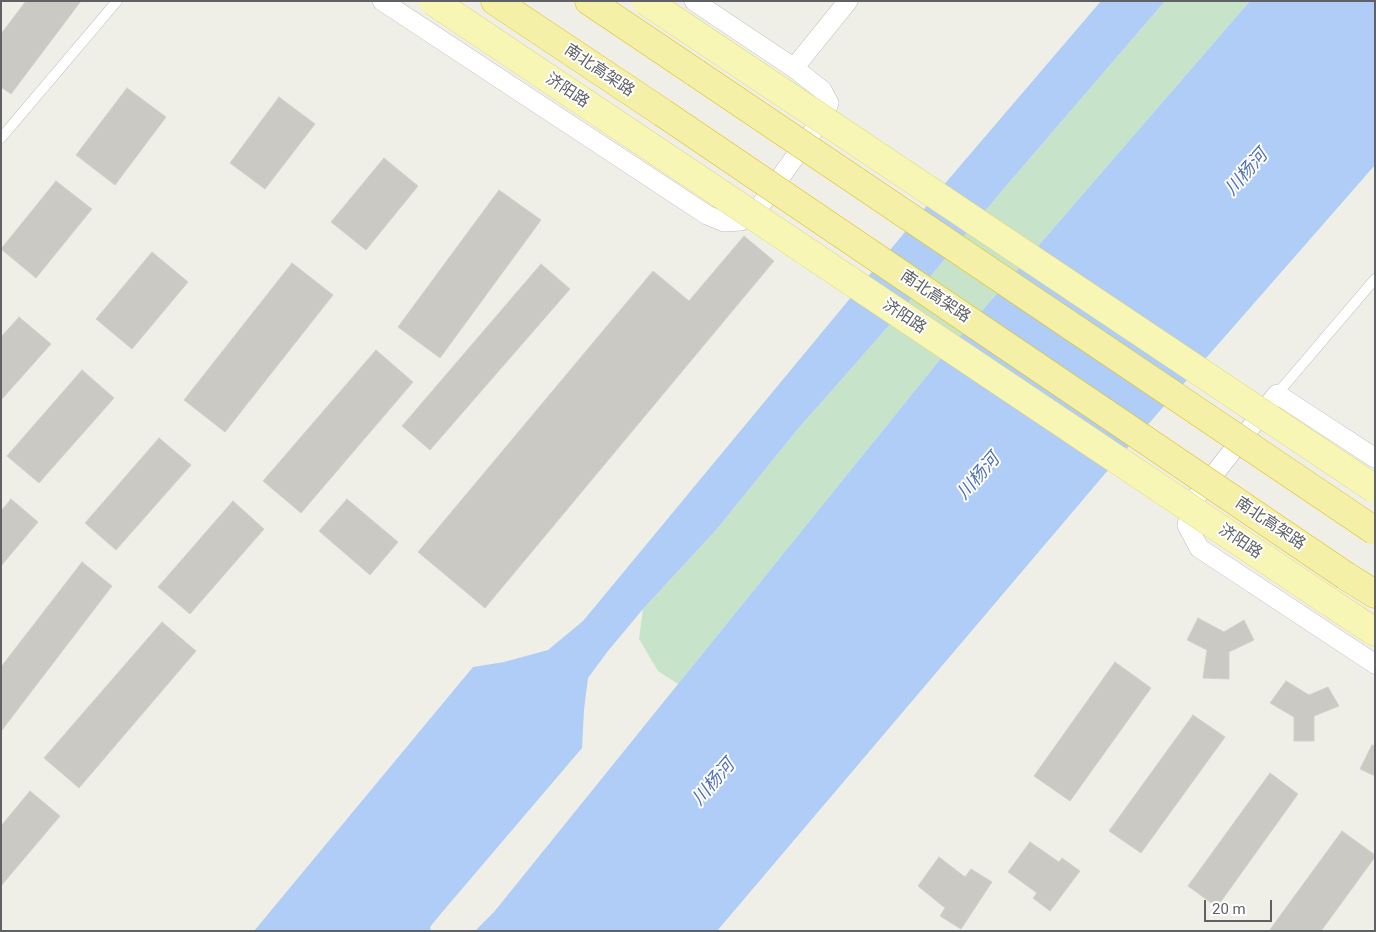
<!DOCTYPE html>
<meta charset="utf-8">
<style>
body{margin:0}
#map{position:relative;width:1376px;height:932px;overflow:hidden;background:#efefe7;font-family:Roboto,sans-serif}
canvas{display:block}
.frame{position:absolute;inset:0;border:2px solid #5f6166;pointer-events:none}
.scale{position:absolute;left:1204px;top:900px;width:68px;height:22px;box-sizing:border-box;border:2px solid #5f6166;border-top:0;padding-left:6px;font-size:15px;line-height:18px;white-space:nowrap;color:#5f6166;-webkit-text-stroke:4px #fff;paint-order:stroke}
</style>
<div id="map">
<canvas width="1376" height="932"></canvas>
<div class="frame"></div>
<div class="scale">20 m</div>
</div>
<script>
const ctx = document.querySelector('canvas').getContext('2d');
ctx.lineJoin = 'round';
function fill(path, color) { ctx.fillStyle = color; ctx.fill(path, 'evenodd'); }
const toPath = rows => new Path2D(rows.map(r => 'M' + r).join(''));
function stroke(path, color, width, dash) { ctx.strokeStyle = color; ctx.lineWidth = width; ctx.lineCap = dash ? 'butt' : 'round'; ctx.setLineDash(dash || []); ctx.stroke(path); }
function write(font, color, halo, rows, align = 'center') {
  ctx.font = font + ' Roboto,"Noto Sans SC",sans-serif'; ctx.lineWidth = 4; ctx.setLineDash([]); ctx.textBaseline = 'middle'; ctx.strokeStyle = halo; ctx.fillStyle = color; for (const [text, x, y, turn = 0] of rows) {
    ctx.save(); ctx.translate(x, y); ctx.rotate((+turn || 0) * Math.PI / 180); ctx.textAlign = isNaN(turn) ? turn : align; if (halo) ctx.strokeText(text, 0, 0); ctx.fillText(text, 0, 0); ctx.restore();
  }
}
fill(toPath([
 [1165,1,1250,1,942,357,678,684,658,671,639,639,643,609,717,529,797,430,893,321,1001,192]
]), '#c7e4cb');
fill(toPath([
 [1101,1,1165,1,1001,192,893,321,797,430,717,529,643,609,608,651,588,678,584,710,582,748,444,910,430,927,431,931,254,931,473,667,504,662,548,650,583,621,948,180],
 [1250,1,1375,1,1375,165,1109,469,717,931,475,931,494,912,942,357]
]), '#b0cdf7');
const building = toPath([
 [26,1,81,1,11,94,1,87,1,34,26,1],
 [127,88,166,117,115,185,76,155,127,88],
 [279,97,315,124,265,189,230,163,279,97],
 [384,158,418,186,366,250,331,222,384,158],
 [56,181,92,209,36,278,1,249,56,181],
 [499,190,541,220,440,358,398,327,499,190],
 [744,236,774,261,485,608,418,552,653,271,689,301,744,236],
 [152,252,188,282,132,349,96,319,152,252],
 [292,263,333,295,225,432,184,400,292,263],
 [541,264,570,289,430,450,402,426,541,264],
 [19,317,51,344,1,400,1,337,19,317],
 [376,350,413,382,301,513,263,481,376,350],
 [82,370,114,398,39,483,7,456,82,370],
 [159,438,191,465,116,550,85,523,159,438],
 [11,499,38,522,1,566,1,511,11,499],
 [347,499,398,542,370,575,319,531,347,499],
 [233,501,264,529,190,614,158,587,233,501],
 [82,562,112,586,2,730,1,667,82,562],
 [1198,618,1224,632,1244,620,1254,640,1229,652,1229,679,1203,678,1207,650,1187,640,1198,618],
 [162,622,196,651,79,788,44,758,162,622],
 [1115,662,1151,688,1070,801,1034,776,1115,662],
 [1286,681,1309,695,1328,687,1339,706,1314,716,1314,741,1294,741,1294,717,1270,703,1286,681],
 [1193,715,1225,737,1141,853,1109,831,1193,715],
 [1372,745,1375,746,1375,776,1360,769,1372,745],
 [1270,773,1298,794,1217,907,1188,886,1270,773],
 [30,791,60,816,1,886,1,826,30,791],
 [1342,831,1375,855,1375,857,1321,931,1269,931,1342,831],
 [1030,842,1059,862,1062,858,1080,871,1050,911,1033,898,1037,893,1008,872,1030,842],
 [939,857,965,877,971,869,992,882,961,929,940,916,945,908,918,886,939,857]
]);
fill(building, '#cbc9c4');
stroke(building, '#d3d1c6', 1);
const service = toPath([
 [1,138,117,1],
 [1277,394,1375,279]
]);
const minor = toPath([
 [382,1,707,215,724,222,741,221,755,213,824,116,829,103,822,90,794,68,694,1],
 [794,68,848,1],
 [1375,458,1277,394,1193,501,1187,525,1199,548,1375,664]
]);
const primary = toPath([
 [1328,601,1375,632]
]);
const trunk = toPath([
 [495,1,663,113],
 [589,1,696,73],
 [1346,576,1375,594]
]);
stroke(service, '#b9bbbf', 11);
stroke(minor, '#b9bbbf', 20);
stroke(primary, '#e4d46b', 29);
stroke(trunk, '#e0bf17', 29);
stroke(service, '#fff', 10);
stroke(minor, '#fff', 19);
stroke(primary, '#f7f6b4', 28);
stroke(trunk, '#f5f0a8', 28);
const primaryBridge = toPath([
 [433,1,1328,601],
 [646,1,1375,489]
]);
const trunkBridge = toPath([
 [696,73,1375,531],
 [663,113,1346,576]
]);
stroke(primaryBridge, '#e4d46b', 29, []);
stroke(trunkBridge, '#e0bf17', 29, []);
stroke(primaryBridge, '#f7f6b4', 28);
stroke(trunkBridge, '#f5f0a8', 28);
write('16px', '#5f6166', '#fff', [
 ["南北高架路",599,71,34],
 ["济阳路",567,91,34],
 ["南北高架路",935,297,34],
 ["济阳路",904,317,34],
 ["南北高架路",1270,524,34],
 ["济阳路",1240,542,34]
]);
write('italic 18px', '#5171b1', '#fff', [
 ["川杨河",1247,173,-49],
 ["川杨河",979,477,-49],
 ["川杨河",714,783,-49]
]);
</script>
